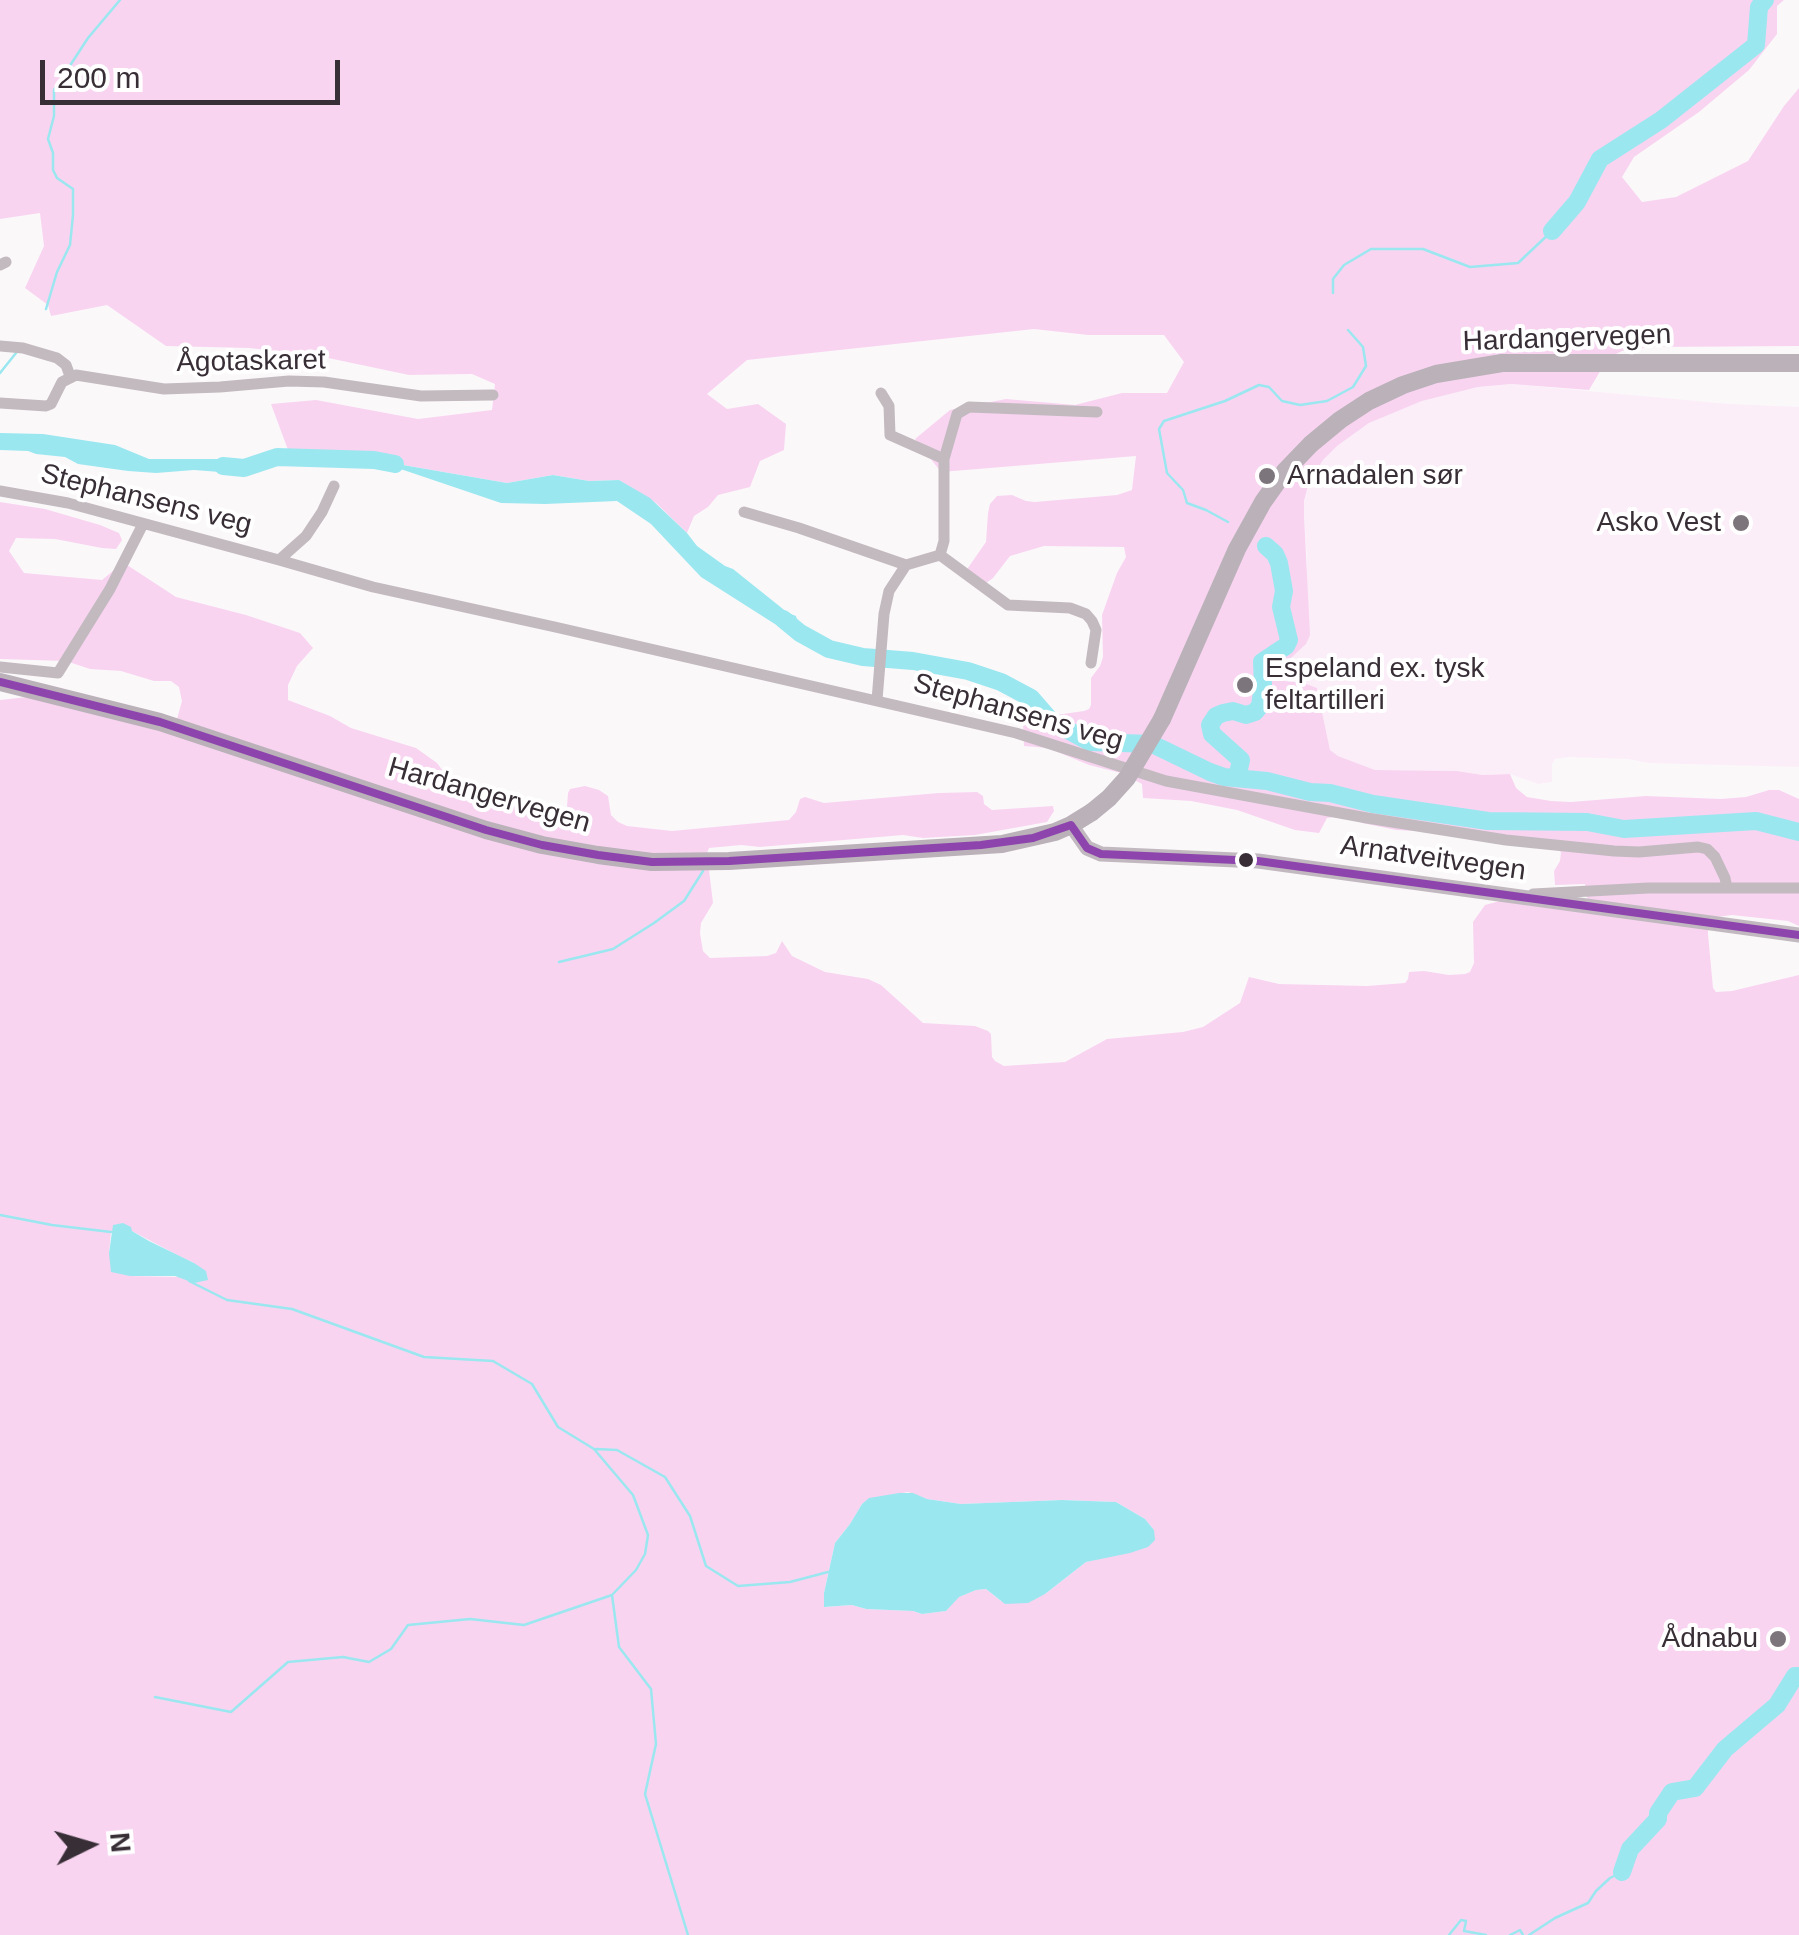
<!DOCTYPE html>
<meta charset="utf-8">
<style>
body{margin:0}
#map{position:relative;width:1799px;height:1935px;overflow:hidden;background:#fbf8fa;font-family:Helvetica,sans-serif}
canvas{display:block}
.north{position:absolute;left:40px;top:1795px;width:100px;height:100px;-webkit-text-stroke:8px #fff;paint-order:stroke;rotate:85deg;font-size:28px;font-weight:700;line-height:40px;text-align:center;color:#382e36}
.north::after{content:'';display:block;margin:auto;width:35px;height:45px;background:#382e36;clip-path:polygon(50% 0,100% 100%,50% 72%,0 100%)}
.scale{position:absolute;left:40px;top:60px;width:300px;height:45px;box-sizing:border-box;border:5px solid #382e36;border-top:0;padding-left:12px;font-size:30px;line-height:35px;white-space:nowrap;color:#382e36;-webkit-text-stroke:8px #fff;paint-order:stroke}
</style>
<div id="map">
<canvas width="1799" height="1935"></canvas>
<div class="north">N</div>
<div class="scale">200 m</div>
</div>
<script>
const ctx = document.querySelector('canvas').getContext('2d');
ctx.lineJoin = 'round';
function fill(path, color) { ctx.fillStyle = color; ctx.fill(path, 'evenodd'); }
const toPath = rows => new Path2D(rows.map(r => 'M' + r).join(''));
function stroke(path, color, width, dash) { ctx.strokeStyle = color; ctx.lineWidth = width; ctx.lineCap = dash ? 'butt' : 'round'; ctx.setLineDash(dash || []); ctx.stroke(path); }
function write(font, color, halo, rows, align = 'center') {
  ctx.font = font + ' Helvetica,sans-serif'; ctx.lineWidth = 8; ctx.setLineDash([]); ctx.textBaseline = 'middle'; ctx.strokeStyle = halo; ctx.fillStyle = color; for (const [text, x, y, turn = 0] of rows) {
    ctx.save(); ctx.translate(x, y); ctx.rotate((+turn || 0) * Math.PI / 180); ctx.textAlign = isNaN(turn) ? turn : align; if (halo) ctx.strokeText(text, 0, 0); ctx.fillText(text, 0, 0); ctx.restore();
  }
}
fill(toPath([
 [1511,384,1729,404,1799,407,1799,767,1648,763,1628,759,1569,757,1555,759,1552,764,1552,782,1538,784,1510,774,1483,775,1457,771,1375,770,1338,756,1330,750,1317,688,1304,683,1285,680,1284,671,1291,658,1306,644,1307,558,1304,515,1304,501,1309,482,1323,460,1337,446,1369,423,1422,401,1478,387]
]), '#fbeef8');
fill(toPath([
 [0,0,1784,0,1777,6,1777,34,1749,70,1699,112,1634,157,1622,177,1642,202,1676,197,1748,161,1784,106,1799,88,1799,346,1651,347,1622,351,1608,358,1589,390,1511,384,1478,387,1422,401,1369,423,1337,446,1323,460,1309,482,1304,501,1304,515,1310,635,1306,644,1291,658,1284,671,1285,681,1304,683,1317,688,1330,750,1338,756,1375,770,1457,771,1483,775,1510,774,1516,788,1527,797,1551,801,1571,802,1646,796,1721,799,1746,797,1769,790,1779,790,1799,799,1799,926,1788,921,1732,915,1717,917,1708,928,1708,934,1713,988,1716,992,1732,991,1799,975,1799,1935,0,1935,0,700,27,697,177,719,182,701,179,687,171,681,154,681,121,671,90,669,66,661,0,659,0,502,45,509,100,525,119,533,122,540,116,549,102,548,55,539,16,538,9,551,24,573,102,580,125,561,124,563,176,597,246,615,300,633,313,648,297,666,288,685,288,700,330,716,351,728,416,748,437,763,452,783,469,794,483,800,503,802,537,814,561,814,567,807,568,793,570,789,585,786,599,790,608,796,611,815,618,822,627,826,672,831,789,820,796,812,800,799,805,797,824,803,939,793,977,792,983,796,984,804,992,810,1053,806,1054,811,1047,822,975,835,923,838,903,835,760,847,741,845,709,848,707,853,713,903,701,923,700,933,703,951,710,958,767,956,776,953,782,941,792,956,825,972,868,979,881,985,923,1023,975,1026,988,1031,991,1034,992,1057,995,1061,1004,1066,1065,1062,1107,1039,1183,1032,1203,1027,1240,1003,1249,977,1279,984,1367,986,1405,983,1408,979,1409,972,1424,971,1449,975,1465,974,1470,972,1474,963,1473,922,1485,905,1500,901,1588,905,1585,884,1555,885,1554,871,1560,861,1561,852,1557,849,1454,833,1396,830,1362,823,1349,815,1327,818,1319,833,1295,830,1237,810,1191,801,1143,798,1142,784,1121,773,1089,765,1048,748,1024,746,1023,722,1028,719,1084,711,1089,709,1091,705,1091,678,1100,666,1103,657,1102,615,1117,573,1126,557,1124,547,1044,546,1010,556,993,578,979,588,963,575,986,542,988,513,990,504,997,496,1012,495,1026,501,1035,502,1117,495,1132,490,1136,456,941,472,915,439,950,410,1006,399,1075,405,1122,393,1167,393,1184,362,1164,335,1088,335,1034,329,747,360,707,394,727,409,758,404,786,424,784,450,760,461,750,487,718,495,708,507,694,516,687,533,656,503,619,480,589,481,553,475,507,483,374,460,291,458,271,404,316,400,418,419,492,410,495,384,472,374,409,375,314,355,249,348,166,346,107,305,51,316,48,305,25,288,44,246,40,213,0,219],
 [132,1231,179,1256,194,1263,180,1277,130,1276,109,1253,111,1232],
 [908,1492,927,1499,961,1504,1062,1500,1116,1502,1145,1519,1154,1530,1148,1546,1086,1562,1045,1594,1001,1601,986,1589,976,1590,958,1597,946,1611,922,1614,913,1611,866,1609,852,1605,825,1607,824,1593,835,1543,850,1524,862,1504,869,1499]
]), '#f8d4f1');
fill(toPath([
 [0,433,43,434,115,445,149,459,232,459,244,468,220,472,194,470,156,473,128,471,78,464,65,457,36,454,28,451,0,450],
 [374,460,507,483,553,475,589,481,619,480,650,498,687,533,697,546,725,566,733,569,788,613,796,616,800,633,799,635,789,633,701,577,651,524,617,501,545,504,501,503],
 [123,1223,131,1227,132,1231,149,1241,194,1263,206,1271,208,1280,194,1283,175,1276,130,1276,111,1272,109,1253,113,1225],
 [899,1493,913,1493,927,1499,961,1504,1062,1500,1116,1502,1145,1519,1154,1530,1155,1540,1148,1547,1130,1553,1086,1562,1045,1594,1028,1603,1005,1604,986,1589,976,1590,959,1597,946,1611,922,1614,913,1611,866,1609,852,1605,824,1607,824,1593,835,1543,850,1524,862,1504,869,1498]
]), '#9ae7f0');
stroke(toPath([
 [1333,293,1333,279,1344,265,1371,249,1423,249,1470,267,1518,263,1552,231],
 [46,309,57,272,70,245,73,215,73,189,57,178,53,170,53,153,48,139,54,116,54,90,88,38,120,0],
 [0,373,16,353],
 [1228,522,1206,510,1187,503,1183,490,1167,473,1159,429,1164,421,1225,401,1259,385,1269,387,1282,401,1300,405,1327,401,1353,387,1366,366,1363,347,1348,330],
 [559,962,613,949,654,923,684,901,703,871],
 [0,1215,52,1225,111,1232],
 [596,1449,617,1450,665,1477,690,1516,706,1566,738,1586,790,1582,828,1572],
 [612,1595,619,1647,651,1689,656,1744,645,1794,688,1935],
 [155,1697,231,1712,288,1662,343,1657,369,1662,391,1649,408,1625,470,1619,524,1625,612,1595,636,1570,645,1554,648,1535,633,1495,594,1449,558,1427,532,1384,493,1361,424,1357,292,1309,227,1300,189,1281],
 [1449,1935,1461,1920,1466,1921,1464,1931,1486,1935],
 [1510,1935,1520,1930,1523,1935],
 [1529,1935,1555,1918,1588,1903,1596,1891,1610,1878,1622,1872]
]), '#9ae7f0', 2.5);
stroke(toPath([
 [1552,231,1577,202,1600,159,1661,120,1756,45,1759,7,1765,0],
 [223,466,244,468,277,457,374,460,395,464],
 [783,619,800,633,829,649,863,657,913,661,968,671,1001,682,1031,698,1051,721,1090,742,1152,744,1210,772,1224,777,1267,781,1310,792,1330,793,1373,804,1488,821,1587,822,1624,829,1756,821,1799,832],
 [1237,778,1241,760,1212,734,1210,725,1216,716,1223,713,1233,711,1246,715,1255,712,1260,706,1263,685,1262,662,1286,646,1289,640,1281,607,1284,591,1279,563,1275,554,1266,546],
 [1622,1872,1630,1849,1658,1819,1658,1813,1672,1792,1695,1788,1725,1749,1777,1705,1795,1676,1799,1676]
]), '#9ae7f0', 18);
stroke(toPath([
 [0,265,6,262],
 [0,346,23,348,57,358,66,365,70,376],
 [881,393,889,406,890,435,944,459],
 [0,403,46,406,51,404,62,382,76,375,164,389,220,387,289,381,324,382,421,396,493,395],
 [0,491,68,503,279,560,373,587,555,627,1016,733,1166,781,1367,818,1506,840,1614,851,1639,852,1698,847,1707,849,1715,857,1725,878,1727,888],
 [744,512,799,528,906,565],
 [940,555,1008,605,1070,608,1086,614,1092,621,1096,630,1091,663],
 [279,560,306,536,322,512,334,486],
 [0,667,58,673,110,589,143,524],
 [877,700,884,614,889,591,906,565,940,555,944,541,944,459,957,414,969,407,1097,412],
 [1533,894,1648,888,1799,888]
]), '#c3bac0', 11);
stroke(toPath([
 [1071,825,1087,848,1101,854,1258,861,1799,935]
]), '#c1b9bf', 15);
stroke(toPath([
 [0,682,160,722,486,830,542,845,598,855,652,862,729,861,1002,844,1055,832,1071,825,1092,812],
 [1162,719,1237,549,1263,502,1285,471,1311,444,1340,420,1369,401,1403,385,1436,374,1502,363,1799,363]
]), '#bab1b9', 18);
stroke(toPath([
 [1092,812,1109,798,1127,778,1162,719]
]), '#bab1b9', 18);
stroke(toPath([
 [0,682,160,722,486,830,542,845,598,855,652,862,729,861,981,845,1033,838,1071,825,1087,848,1101,854,1258,861,1799,935]
]), '#8e44ad', 8);
for (const [x, y, r, color] of [
 [1267,476,10,"#7c757b"],
 [1741,523,10,"#7c757b"],
 [1245,685,10,"#7c757b"],
 [1246,860,9,"#382e36"],
 [1778,1639,10,"#7c757b"]
]) { const dot = new Path2D(); dot.arc(x, y, r, 0, 2 * Math.PI); ctx.fillStyle = color; ctx.fill(dot); stroke(dot, '#fff', 4); }
write('28px', '#382e36', '#fff', [
 ["Hardangervegen",1567,339,-2],
 ["Ågotaskaret",251,362,-1],
 ["Stephansens veg",146,500,14],
 ["Stephansens veg",1018,713,16],
 ["Hardangervegen",489,796,16],
 ["Arnatveitvegen",1433,859,8]
]);
write('28px', '#382e36', '#fff', [
 ["Arnadalen sør",1287,476],
 ["Asko Vest",1721,523,"right"],
 ["Espeland ex. tysk",1265,669],
 ["feltartilleri",1265,701],
 ["Ådnabu",1758,1639,"right"]
], 'left');
</script>
